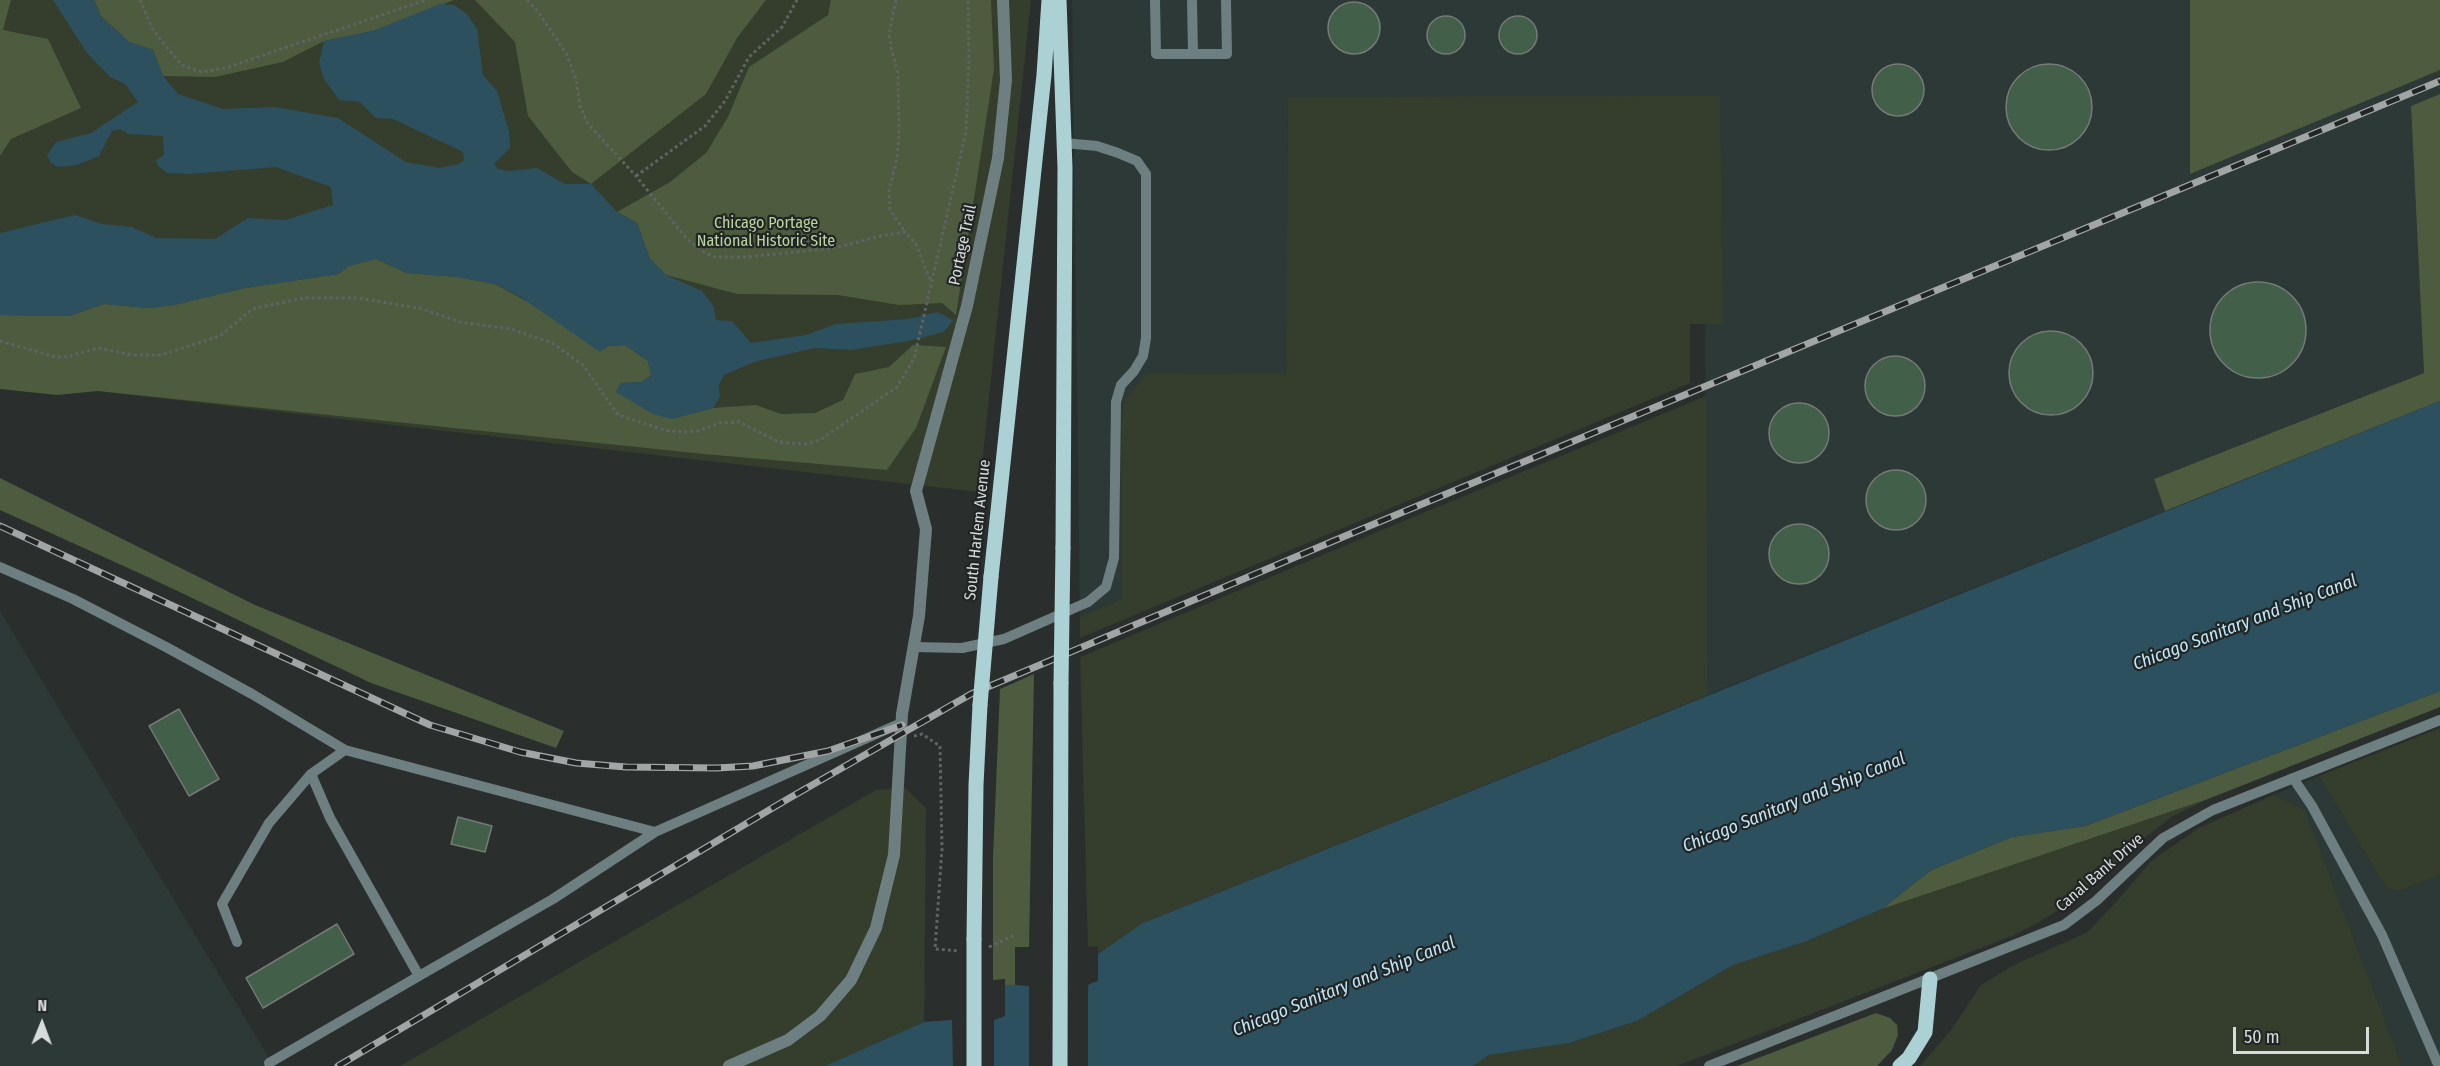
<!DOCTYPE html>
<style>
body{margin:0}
#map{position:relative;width:2440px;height:1066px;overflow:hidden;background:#2a2f2e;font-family:"Fira Sans Condensed",sans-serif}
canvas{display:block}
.north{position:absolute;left:12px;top:994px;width:60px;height:60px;-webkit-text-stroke:4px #212524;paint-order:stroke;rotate:1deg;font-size:16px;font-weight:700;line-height:24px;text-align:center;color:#d8dbdb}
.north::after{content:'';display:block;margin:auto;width:21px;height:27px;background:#d8dbdb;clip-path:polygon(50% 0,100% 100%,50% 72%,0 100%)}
.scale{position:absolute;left:2233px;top:1027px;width:136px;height:27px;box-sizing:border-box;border:3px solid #d8dbdb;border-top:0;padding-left:8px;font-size:18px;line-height:21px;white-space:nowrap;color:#d8dbdb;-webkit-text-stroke:4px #212524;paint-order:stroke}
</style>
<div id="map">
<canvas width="2440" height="1066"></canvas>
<div class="north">N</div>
<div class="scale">50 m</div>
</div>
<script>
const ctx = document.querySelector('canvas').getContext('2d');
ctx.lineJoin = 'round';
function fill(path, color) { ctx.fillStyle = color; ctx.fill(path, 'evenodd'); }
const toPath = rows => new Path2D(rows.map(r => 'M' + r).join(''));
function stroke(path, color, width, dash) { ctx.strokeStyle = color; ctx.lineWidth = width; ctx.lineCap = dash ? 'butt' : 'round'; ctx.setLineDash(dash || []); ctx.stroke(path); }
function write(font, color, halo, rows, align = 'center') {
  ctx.font = font + ' "Fira Sans Condensed",sans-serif'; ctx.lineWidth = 4.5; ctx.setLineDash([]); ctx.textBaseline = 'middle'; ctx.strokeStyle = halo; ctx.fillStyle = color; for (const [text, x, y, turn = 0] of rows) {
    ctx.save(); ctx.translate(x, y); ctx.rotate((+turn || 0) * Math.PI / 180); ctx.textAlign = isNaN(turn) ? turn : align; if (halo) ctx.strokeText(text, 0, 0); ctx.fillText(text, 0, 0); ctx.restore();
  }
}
fill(toPath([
 [1072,0,2440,0,2440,94,2411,106,2424,373,2154,479,2165,511,1708,695,1705,324,1722,324,1288,97,1286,373,1124,569,1122,599,1080,617],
 [0,611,274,1066,0,1066],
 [2319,776,2386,888,2399,891,2440,875,2440,1066,2402,1066,2305,810,2273,795]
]), '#2d3936');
fill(toPath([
 [0,0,1031,0,979,492,0,380],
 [1720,96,1723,324,1690,324,1690,383,1080,638,1080,617,1122,599,1122,422,1124,401,1146,374,1286,373,1288,97],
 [1706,396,1708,695,1141,924,1098,954,1098,946,1088,947,1080,657,1401,522],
 [2440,728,2440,875,2399,891,2386,888,2319,776],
 [905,788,926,808,924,1022,825,1066,400,1066,876,790],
 [2273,795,2305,810,2402,1066,1920,1066,1951,1030,1981,985,2014,965,2088,932,2118,900,2151,861,2199,828],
 [2208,799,2173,816,2143,839,2111,871,2072,902,2039,922,2012,936,1677,1066,1473,1066,1489,1055,1569,1043,1637,1021,1733,965,1807,941,1882,909]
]), '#353d2c');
fill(toPath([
 [0,0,11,0,3,30,48,39,81,108,11,139,0,156],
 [94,0,454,0,373,31,324,41,283,62,215,77,163,76,153,50,129,42,101,16],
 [475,0,766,0,737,38,706,94,591,184,572,172,528,116,515,42],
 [831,0,991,0,994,69,956,315,942,303,899,305,838,295,737,294,666,275,650,259,637,223,617,212,670,182,706,153,728,117,749,67,828,15],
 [2190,0,2440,0,2440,70,2190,174],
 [2440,94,2440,401,2165,511,2154,479,2424,373,2411,106],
 [376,259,407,273,458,277,495,284,609,346,625,345,648,361,651,376,641,382,620,383,671,419,713,408,756,405,781,414,815,413,843,400,855,374,889,367,913,345,946,347,916,428,887,470,704,454,98,391,57,395,0,389,0,315,69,316,104,304,149,308,174,305,245,288,338,274,349,266],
 [0,478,255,605,564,731,556,748,371,683,150,578,0,510],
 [1034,674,1029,947,1015,947,1015,985,1005,985,1005,979,993,980,993,857,1000,689],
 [2440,691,2440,707,2208,799,1882,909,1931,870,2012,837,2085,826],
 [1876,1013,1890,1018,1897,1025,1898,1035,1892,1050,1877,1066,1737,1066]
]), '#4d5b3e');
fill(toPath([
 [53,0,94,0,101,16,129,42,153,50,163,76,178,94,223,109,275,107,338,118,406,162,440,168,459,164,464,160,463,152,393,119,376,118,360,102,339,100,324,79,319,63,324,41,373,31,440,4,454,5,467,14,477,29,483,75,497,91,509,131,510,148,494,164,498,169,509,171,537,168,565,184,591,184,617,212,637,223,650,259,666,275,702,291,714,307,716,320,732,321,751,343,806,335,836,324,909,319,937,312,953,320,944,332,908,341,851,350,815,348,757,361,724,375,719,385,720,397,713,408,671,419,653,414,616,392,620,383,641,382,651,376,648,361,625,345,609,346,600,352,519,296,495,284,458,277,407,273,376,259,349,266,338,274,245,288,174,305,149,308,104,304,69,316,0,315,0,233,75,215,102,224,132,227,156,238,215,239,248,218,285,220,333,205,331,187,276,167,190,174,167,173,158,166,156,160,164,155,163,136,128,134,120,129,112,131,99,156,77,165,58,167,51,163,47,155,56,142,91,133,138,102,125,84,110,77,87,53],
 [2440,401,2440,691,2085,826,2012,837,1931,870,1882,909,1807,941,1733,965,1637,1021,1569,1043,1489,1055,1473,1066,825,1066,924,1022,1005,1016,1005,985,1088,984,1098,981,1098,954,1141,924]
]), '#2d505f');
fill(toPath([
 [1098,950,1098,980,1088,985,1088,1066,1029,1066,1029,986,1015,985,1015,982,1087,982,1095,978,1095,954],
 [1005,982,1005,1016,994,1020,994,1066,953,1066,952,1020,939,1020,939,1017,994,1016,1002,1014,1002,985]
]), '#2a2f2e');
const building = toPath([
 '1328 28a26 26 0 1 1 52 0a26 26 0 1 1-52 0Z',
 '1499 35a19 19 0 1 1 38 0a19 19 0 1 1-38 0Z',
 '1427 35a19 19 0 1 1 38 0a19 19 0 1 1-38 0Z',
 '1872 90a26 26 0 1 1 52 0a26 26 0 1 1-52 0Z',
 '2006 107a43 43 0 1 1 86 0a43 43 0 1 1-86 0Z',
 '2210 330a48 48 0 1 1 96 0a48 48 0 1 1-96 0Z',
 '2009 373a42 42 0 1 1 84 0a42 42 0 1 1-84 0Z',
 '1865 386a30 30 0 1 1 60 0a30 30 0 1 1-60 0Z',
 '1769 433a30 30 0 1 1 60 0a30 30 0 1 1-60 0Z',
 '1866 500a30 30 0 1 1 60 0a30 30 0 1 1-60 0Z',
 '1769 554a30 30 0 1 1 60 0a30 30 0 1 1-60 0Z',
 [179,709,219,779,189,796,149,726,179,709],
 [458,817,492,826,485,852,451,844,458,817],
 [337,924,354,954,263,1008,246,978,337,924]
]);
fill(building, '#425f4a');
stroke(building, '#767a77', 1.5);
stroke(toPath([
 [140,0,153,30,174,56,182,65,201,72,225,68,426,0],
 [527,0,539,13,567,55,576,79,580,106,588,124,636,176,687,239,704,252,715,257,746,257,834,248,885,235,905,232,916,244,931,282],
 [896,0,889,34,891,48,898,73,899,135,897,158,889,190,890,210,905,232],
 [636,176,705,126,725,101,749,57,782,27,797,0],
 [0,341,56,357,67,357,98,348,133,355,161,355,220,336,252,309,304,298,359,298,423,309,460,322,511,329,552,343,583,365,618,415,664,430,683,432,697,431,720,423,739,422,779,442,806,444,820,440,897,387,914,359,966,132,969,58,968,0],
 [914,736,922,734,940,746,942,849,935,949,959,951],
 [989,947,1015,935]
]), '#5f6463', 3, [3, 3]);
stroke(toPath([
 [1155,0,1156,54,1227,54,1226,0],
 [1192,0,1193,54],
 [0,567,73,599,166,647,252,694,345,750],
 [913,647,962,648,1004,639,1088,602,1106,587,1114,558,1116,402,1121,385,1134,371,1143,356,1146,338,1146,174,1137,161,1118,153,1097,146,1064,143],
 [2293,778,2312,806,2382,935,2437,1062],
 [655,832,345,750,311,774,330,818,419,976,553,899,655,832,901,723],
 [237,942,222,904,269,823,311,774],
 [269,1063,419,976],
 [1709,1066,2064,925,2096,901,2163,838,2213,810,2440,720]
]), '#6d7f81', 10);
stroke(toPath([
 [729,1066,788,1040,820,1016,851,980,876,928,894,855,902,714,919,616,926,529,916,491,967,306,998,158,1006,80,1003,0]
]), '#6d7f81', 12);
stroke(toPath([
 [1059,0,1065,168,1063,548],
 [991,577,1044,75,1049,0],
 [974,939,976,785,980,705],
 [1060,1066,1061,683],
 [1900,1066,1909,1058,1925,1032,1930,979]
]), '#abd1d5', 15);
const rail = toPath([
 [0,526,430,725,520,752,576,763,626,767,716,768,753,766,828,751,902,725],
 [338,1066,786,800,971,694,1350,534,2440,81]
]);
stroke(rail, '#a2a5a5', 7);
stroke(rail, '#212524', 4.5, [14]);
stroke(toPath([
 [1061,683,1063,548],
 [980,705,991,577],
 [974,939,974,1066]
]), '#abd1d5', 15);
write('16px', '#bcd59f', '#212524', [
 ["Chicago Portage",766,224],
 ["National Historic Site",766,242]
]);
write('16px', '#d8dbdb', '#212524', [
 ["Portage Trail",963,245,-78],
 ["South Harlem Avenue",978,530,-84],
 ["Canal Bank Drive",2100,873,-41]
]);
write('italic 18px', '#c0e6f8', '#212524', [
 ["Chicago Sanitary and Ship Canal",2245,623,-21],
 ["Chicago Sanitary and Ship Canal",1794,803,-22],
 ["Chicago Sanitary and Ship Canal",1344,987,-22]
]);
</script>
